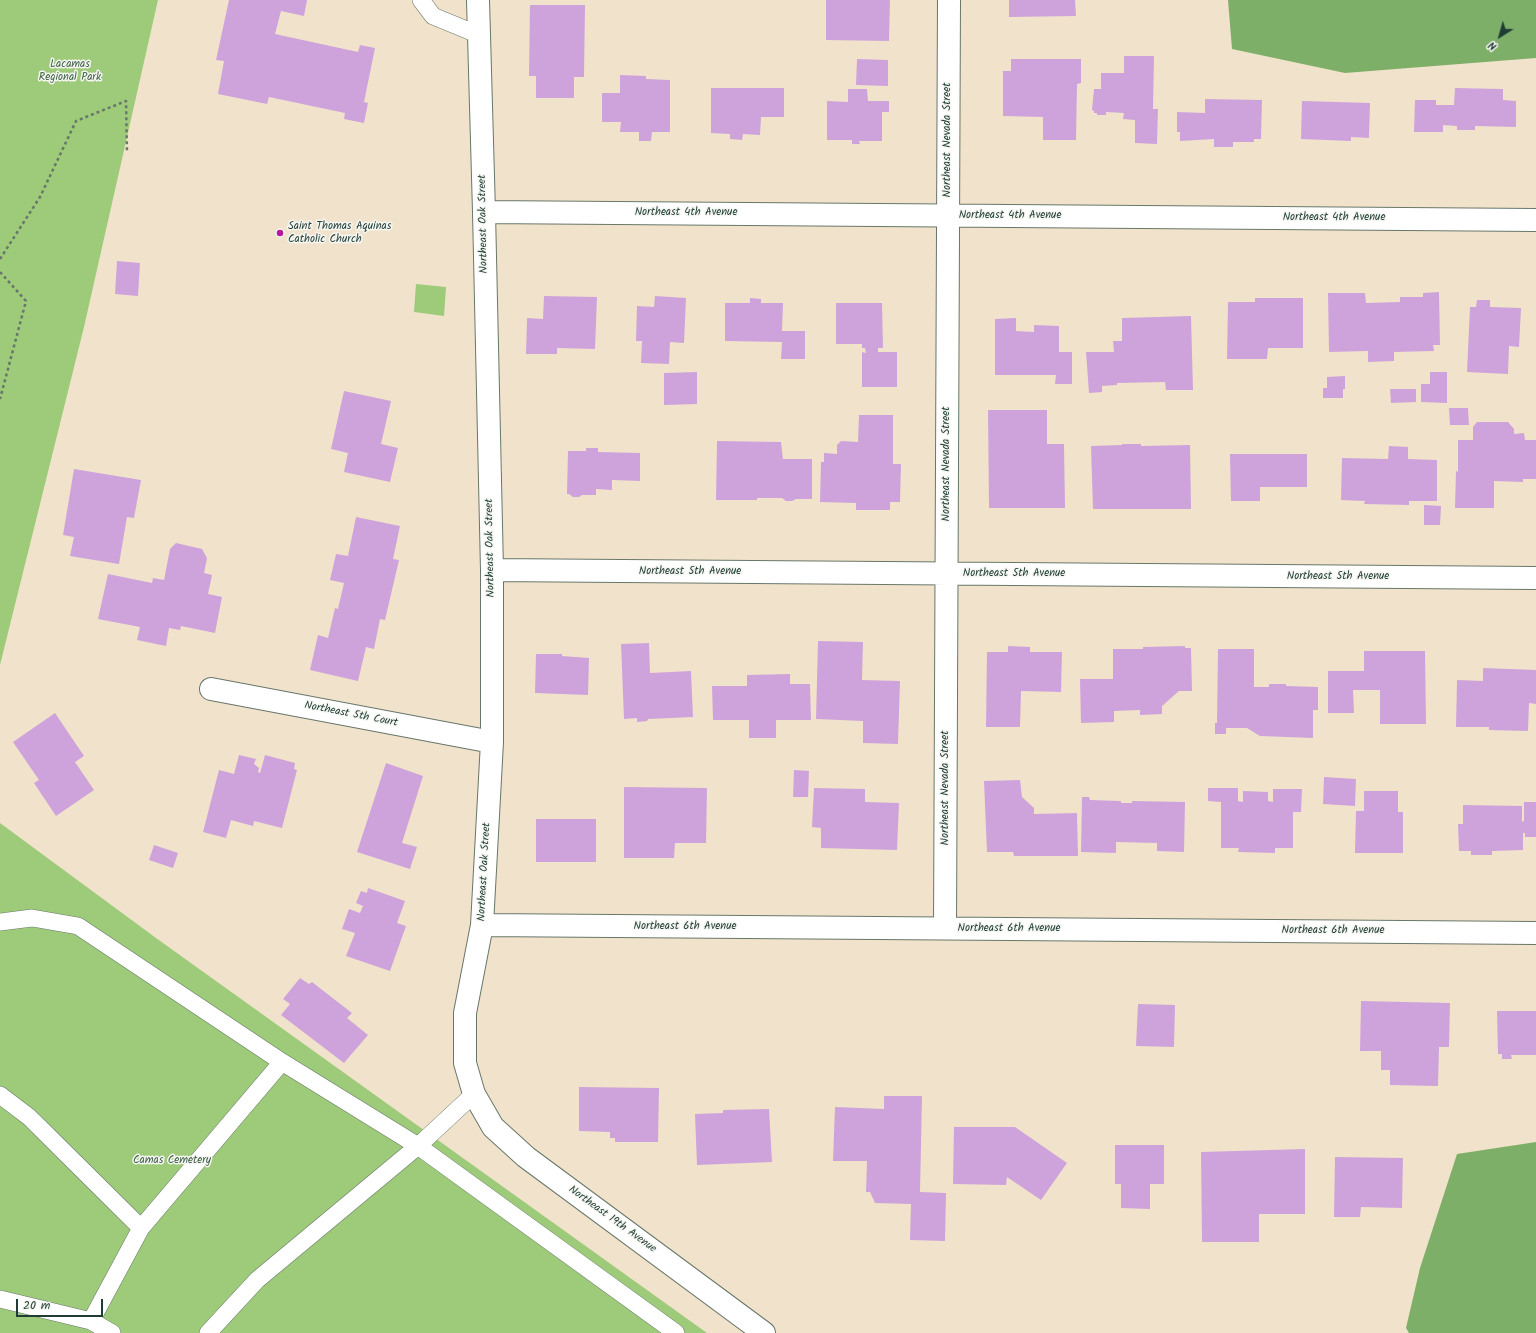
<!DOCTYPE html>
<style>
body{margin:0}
#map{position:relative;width:1536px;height:1333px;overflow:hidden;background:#f1e3cb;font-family:Kalam,sans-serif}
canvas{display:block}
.north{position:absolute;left:1480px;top:16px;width:40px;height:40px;-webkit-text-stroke:3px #f6f6f2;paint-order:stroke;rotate:217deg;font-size:11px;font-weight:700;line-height:16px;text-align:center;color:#1f3d34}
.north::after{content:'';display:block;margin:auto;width:14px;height:18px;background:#1f3d34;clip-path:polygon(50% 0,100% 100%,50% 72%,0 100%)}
.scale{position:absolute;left:16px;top:1299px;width:87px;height:18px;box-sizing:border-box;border:2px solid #1f3d34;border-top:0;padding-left:5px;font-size:12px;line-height:14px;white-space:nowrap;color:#1f3d34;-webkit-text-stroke:3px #f6f6f2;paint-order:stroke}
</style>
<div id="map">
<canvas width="1536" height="1333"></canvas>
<div class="north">N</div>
<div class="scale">20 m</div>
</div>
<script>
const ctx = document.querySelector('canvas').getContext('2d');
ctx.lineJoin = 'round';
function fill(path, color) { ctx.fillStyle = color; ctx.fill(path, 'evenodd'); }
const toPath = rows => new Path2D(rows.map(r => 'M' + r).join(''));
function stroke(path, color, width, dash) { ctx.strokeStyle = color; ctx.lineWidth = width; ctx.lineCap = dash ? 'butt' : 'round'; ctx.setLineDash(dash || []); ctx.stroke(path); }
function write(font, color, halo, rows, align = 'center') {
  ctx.font = font + ' Kalam,sans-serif'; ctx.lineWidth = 3; ctx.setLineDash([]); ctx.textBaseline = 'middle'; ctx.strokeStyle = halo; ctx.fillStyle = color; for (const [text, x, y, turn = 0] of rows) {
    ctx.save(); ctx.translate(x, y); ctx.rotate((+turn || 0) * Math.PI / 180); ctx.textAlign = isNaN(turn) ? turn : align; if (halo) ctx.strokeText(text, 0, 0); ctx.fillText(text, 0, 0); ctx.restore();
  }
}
fill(toPath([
 [0,0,158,0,84,327,0,665],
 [416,284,446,287,444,316,414,312],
 [0,823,156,938,707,1333,0,1333]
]), '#9dcb79');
fill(toPath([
 [1228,0,1536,0,1536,58,1345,73,1232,49],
 [1536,1142,1536,1333,1409,1333,1406,1328,1420,1268,1457,1154]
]), '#7eaf69');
fill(toPath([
 [229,0,307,0,304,16,281,11,275,34,358,52,360,45,375,48,364,102,368,103,364,123,344,119,345,113,269,97,267,104,218,94,224,61,216,60],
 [826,0,890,0,889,41,826,40],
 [1009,0,1075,0,1076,16,1009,17],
 [530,5,585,5,584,77,574,77,574,98,536,98,536,76,529,76],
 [1124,56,1154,56,1153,109,1158,109,1157,144,1135,143,1135,120,1123,119,1124,113,1106,112,1106,115,1097,115,1097,113,1094,113,1094,111,1092,110,1094,89,1101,89,1101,73,1124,73],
 [857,59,888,60,888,86,856,85],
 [1011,59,1081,59,1081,83,1077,84,1076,140,1043,140,1043,117,1003,116,1003,71,1011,71],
 [620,75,646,76,646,79,670,80,670,132,652,132,651,141,639,141,639,132,620,132,621,122,602,122,602,93,620,93],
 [711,88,784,88,784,117,761,117,760,135,743,134,742,140,730,139,730,134,711,133],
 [1455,88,1503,89,1503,100,1516,101,1516,127,1475,126,1475,130,1457,130,1457,126,1443,125,1443,132,1414,132,1415,100,1436,100,1436,105,1454,105],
 [848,89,867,89,868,101,889,101,889,112,882,112,882,141,859,141,860,144,852,144,852,140,827,140,827,101,848,102],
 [1205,99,1262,100,1261,139,1254,139,1254,142,1233,142,1233,147,1214,147,1214,139,1180,141,1180,132,1177,132,1177,112,1205,113],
 [1302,101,1370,103,1369,138,1351,137,1351,141,1301,139],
 [117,261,140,263,138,296,115,294],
 [1439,292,1440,345,1433,345,1434,351,1394,352,1394,361,1368,362,1368,351,1329,352,1328,293,1365,293,1366,303,1400,302,1400,297,1423,297,1423,293],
 [544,296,597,297,595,349,557,348,557,354,526,354,527,318,543,319],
 [655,296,686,298,684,343,670,342,669,364,641,363,642,341,636,341,637,306,654,307],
 [750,298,761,299,761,303,783,303,782,331,805,331,805,359,781,359,782,342,725,341,725,303,750,303],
 [1255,298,1303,298,1303,348,1268,348,1267,359,1227,359,1228,302,1255,302],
 [1477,300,1490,300,1490,307,1521,308,1519,347,1509,346,1508,374,1467,372,1470,307,1476,307],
 [836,303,882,303,883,348,878,348,878,352,897,352,897,387,862,387,862,352,866,353,865,348,862,348,862,344,836,344],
 [1191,316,1193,390,1166,390,1165,382,1117,383,1117,385,1102,386,1102,392,1089,393,1086,352,1114,352,1113,341,1122,341,1122,318],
 [1016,318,1016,331,1034,332,1034,325,1059,326,1059,352,1072,352,1072,384,1055,384,1056,375,995,375,995,319],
 [697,372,697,404,664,405,664,373],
 [1430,372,1447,372,1447,403,1421,402,1421,384,1430,384],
 [1345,376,1345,389,1343,389,1343,398,1323,398,1323,388,1327,388,1327,377],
 [1390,389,1416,389,1416,402,1391,403],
 [344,391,391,401,381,444,398,448,390,482,344,472,348,453,331,449],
 [1449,408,1468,408,1469,425,1450,425],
 [988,410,1047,410,1047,444,1064,444,1065,508,989,508],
 [859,415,893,415,893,464,901,464,900,502,890,502,890,510,856,510,856,503,820,502,821,462,824,462,824,453,837,454,837,445,841,441,858,442],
 [1477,422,1508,422,1514,429,1514,434,1524,433,1525,440,1536,440,1536,479,1523,479,1523,482,1494,481,1494,508,1455,508,1456,471,1458,472,1458,440,1473,440,1473,427],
 [717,441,781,442,783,459,812,459,812,499,796,499,792,501,786,501,782,498,757,498,757,500,716,500],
 [1122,444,1141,444,1141,446,1190,445,1191,509,1093,509,1091,446,1122,445],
 [1389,446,1408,447,1408,459,1437,460,1437,501,1409,501,1409,505,1364,504,1365,501,1341,500,1342,458,1388,459],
 [586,448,598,448,598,452,640,453,640,481,612,480,612,490,596,489,596,495,582,495,579,497,573,497,569,494,567,494,568,451,586,451],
 [1230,454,1307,454,1307,487,1260,487,1260,501,1231,501],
 [74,469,141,480,134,518,127,517,119,564,70,556,74,537,63,535],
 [1424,505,1441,506,1440,525,1424,525],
 [356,517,400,526,393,559,399,560,385,620,380,619,374,649,366,647,358,681,310,670,318,635,328,638,335,608,338,609,344,583,330,580,336,554,348,556],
 [176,543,202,549,207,558,204,573,212,575,208,594,222,597,215,633,181,626,180,630,169,628,166,646,137,640,140,627,98,619,108,574,152,583,153,578,164,580,170,549],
 [818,641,863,642,862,680,900,681,898,744,863,743,863,721,816,719],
 [649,643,650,673,691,671,693,717,648,719,647,721,637,722,637,718,624,719,621,644],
 [1008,646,1030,647,1030,652,1062,652,1061,692,1021,691,1020,727,986,727,987,652,1008,652],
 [1185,646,1185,648,1191,648,1192,691,1179,691,1162,706,1162,714,1140,715,1140,710,1114,711,1114,722,1081,723,1080,679,1113,679,1113,649,1143,649,1143,647],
 [1218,649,1254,649,1254,687,1269,687,1269,684,1286,684,1286,686,1318,687,1318,710,1313,710,1313,738,1260,736,1247,728,1226,728,1226,734,1215,734,1215,723,1217,723],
 [1364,651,1425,651,1426,724,1380,724,1380,690,1353,690,1354,713,1328,713,1328,671,1364,671],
 [536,654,562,654,562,656,589,658,588,695,535,693],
 [1483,668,1536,670,1536,704,1529,703,1528,731,1489,730,1489,727,1456,727,1457,680,1483,681],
 [790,674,790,684,810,684,811,720,776,720,776,738,749,738,749,720,713,720,712,686,747,686,747,675],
 [55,713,84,756,75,762,94,790,56,816,34,783,39,780,13,742],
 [239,755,256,759,254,764,259,768,258,772,260,773,265,755,295,763,294,769,297,770,282,828,254,821,253,826,231,820,226,838,203,832,219,770,234,774],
 [386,763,423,776,402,843,417,847,410,869,357,852],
 [794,770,809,771,808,797,793,797],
 [1324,777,1356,779,1355,806,1323,804],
 [1020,780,1022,797,1034,808,1034,814,1077,813,1078,856,1014,856,1013,852,987,852,984,781],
 [624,787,707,788,706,843,675,843,674,858,624,858],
 [814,788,865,789,865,802,899,803,897,850,821,848,821,828,812,827],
 [1208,788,1238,788,1238,801,1243,802,1243,791,1268,792,1268,801,1273,802,1273,789,1302,789,1301,812,1293,812,1293,848,1275,848,1275,853,1238,852,1239,848,1221,848,1221,802,1208,801],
 [1364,791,1398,791,1398,812,1403,812,1403,853,1355,853,1356,811,1364,811],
 [1082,797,1089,797,1090,800,1121,801,1121,803,1132,803,1132,801,1185,802,1184,852,1157,851,1157,843,1116,842,1116,853,1081,852],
 [1524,802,1536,802,1536,837,1525,837,1525,833,1523,833,1523,850,1492,851,1492,855,1471,855,1471,851,1459,851,1458,824,1463,824,1463,805,1522,806,1522,822,1524,821],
 [536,819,596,819,596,862,536,862],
 [154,845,178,853,173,868,149,860],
 [368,888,405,901,397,923,406,926,390,971,346,956,355,933,342,929,349,909,360,913,363,906,356,903,361,891,367,893],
 [300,978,309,984,312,982,352,1013,347,1018,368,1035,344,1063,281,1015,290,1004,283,999],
 [1361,1001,1450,1003,1449,1047,1439,1047,1438,1086,1390,1085,1390,1070,1381,1070,1381,1051,1360,1051],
 [1138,1004,1175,1005,1174,1047,1136,1046],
 [1497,1011,1536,1011,1536,1055,1511,1055,1512,1059,1502,1059,1502,1054,1498,1054],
 [579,1087,659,1088,658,1142,615,1142,615,1138,610,1138,610,1132,579,1131],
 [884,1096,922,1096,920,1192,946,1193,945,1241,910,1240,911,1204,875,1203,870,1192,866,1192,867,1161,833,1161,835,1107,884,1109],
 [769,1109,772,1162,697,1165,695,1114,723,1113,723,1110],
 [954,1127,1015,1127,1067,1163,1041,1200,1007,1177,1006,1185,953,1184],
 [1115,1145,1164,1145,1164,1184,1150,1184,1150,1209,1121,1208,1121,1184,1115,1184],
 [1305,1149,1305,1214,1259,1214,1259,1242,1202,1242,1201,1152],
 [1335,1157,1403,1158,1402,1208,1361,1207,1360,1217,1334,1217]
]), '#cea3db');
const service = toPath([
 [421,0,433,16,479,35],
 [0,922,32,918,78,926,282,1062,418,1146,676,1333],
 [0,1095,29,1117,141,1228],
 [0,1299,91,1321,112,1333],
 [91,1321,141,1228,282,1062],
 [208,1333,257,1280,418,1146,474,1094]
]);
const minor = toPath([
 [478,0,484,212,492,570,492,742,482,925,465,1013,465,1063,474,1094,493,1127,526,1157,764,1333],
 [484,212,1536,220],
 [492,570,1536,578],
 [211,689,492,742],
 [482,925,1536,933],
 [945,928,949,0]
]);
stroke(service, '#687769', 18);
stroke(minor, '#687769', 24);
stroke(toPath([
 [0,259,40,197,76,121,126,101,127,152],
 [0,272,26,301,0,399]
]), '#687769', 2.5, [3, 3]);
stroke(service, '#fff', 17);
stroke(minor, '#fff', 22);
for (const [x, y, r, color] of [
 [280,233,4,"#b5179e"]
]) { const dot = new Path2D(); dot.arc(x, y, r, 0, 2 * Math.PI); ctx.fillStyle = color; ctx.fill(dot); stroke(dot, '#f6f6f2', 1.5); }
write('11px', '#3e6045', '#f6f6f2', [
 ["Lacamas",70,65],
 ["Regional Park",70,78],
 ["Camas Cemetery",172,1161]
]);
write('11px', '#1f3d34', '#f6f6f2', [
 ["Northeast Nevada Street",948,140,-90],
 ["Northeast 4th Avenue",686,213],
 ["Northeast 4th Avenue",1010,216],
 ["Northeast 4th Avenue",1334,218],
 ["Northeast Oak Street",484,224,-91],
 ["Northeast Nevada Street",947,464,-90],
 ["Northeast Oak Street",491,548,-91],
 ["Northeast 5th Avenue",690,572],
 ["Northeast 5th Avenue",1014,574],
 ["Northeast 5th Avenue",1338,577],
 ["Northeast 5th Court",351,715,11],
 ["Northeast Nevada Street",946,788,-90],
 ["Northeast Oak Street",485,872,-87],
 ["Northeast 6th Avenue",685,927],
 ["Northeast 6th Avenue",1009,929],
 ["Northeast 6th Avenue",1333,931],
 ["Northeast 19th Avenue",612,1220,36]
]);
write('11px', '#1f3d34', '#f6f6f2', [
 ["Saint Thomas Aquinas",288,227],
 ["Catholic Church",288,240]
], 'left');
</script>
